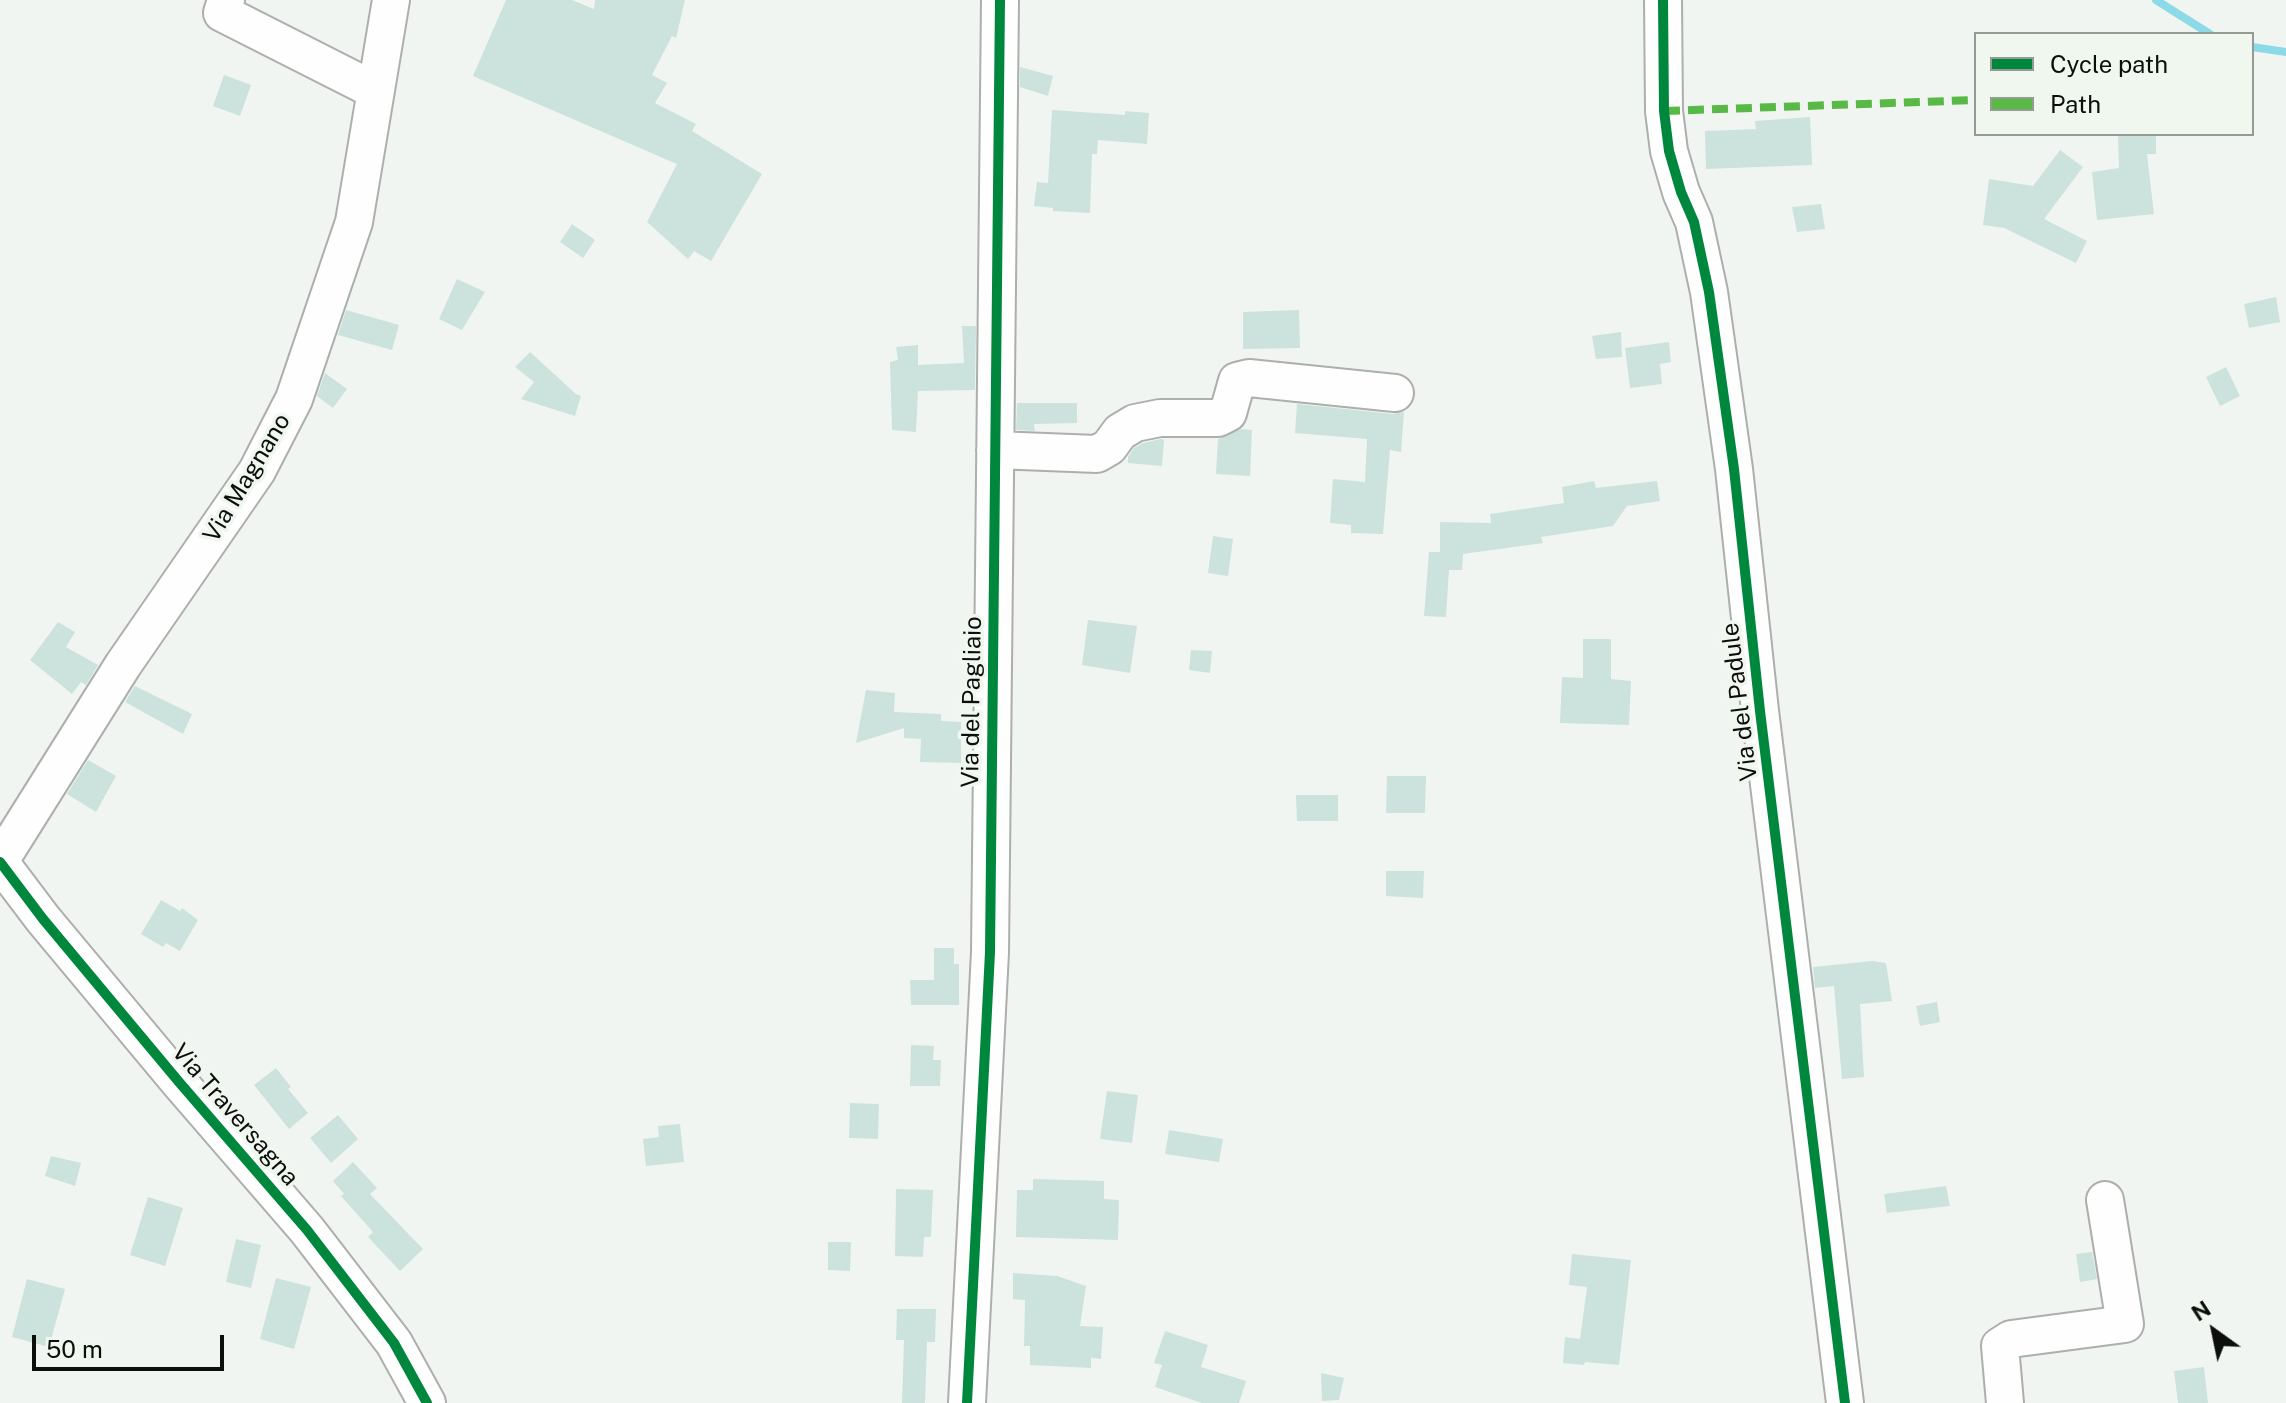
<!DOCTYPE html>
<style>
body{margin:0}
#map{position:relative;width:2286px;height:1403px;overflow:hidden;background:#f1f5f1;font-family:"Public Sans",sans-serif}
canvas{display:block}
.legend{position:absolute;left:1974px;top:32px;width:280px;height:104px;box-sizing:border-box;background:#eff7ef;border:2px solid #949a94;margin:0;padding:10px 14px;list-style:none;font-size:24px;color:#0c0e0c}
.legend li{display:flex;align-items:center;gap:16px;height:40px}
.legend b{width:40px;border:2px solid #949a94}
.north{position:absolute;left:2174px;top:1291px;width:80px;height:80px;-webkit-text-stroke:6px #eff7ef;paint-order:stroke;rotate:327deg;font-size:22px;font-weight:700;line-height:32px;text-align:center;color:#0c0e0c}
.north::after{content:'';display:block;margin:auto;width:28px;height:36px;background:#0c0e0c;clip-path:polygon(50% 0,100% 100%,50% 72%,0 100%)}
.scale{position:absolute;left:32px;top:1335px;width:192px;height:36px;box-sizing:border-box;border:4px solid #0c0e0c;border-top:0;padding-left:10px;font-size:24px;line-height:28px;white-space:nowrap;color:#0c0e0c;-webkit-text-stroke:6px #eff7ef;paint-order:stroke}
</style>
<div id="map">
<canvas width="2286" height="1403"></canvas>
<ul class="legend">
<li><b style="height:10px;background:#00873e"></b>Cycle path</li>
<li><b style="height:10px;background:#58b947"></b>Path</li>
</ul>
<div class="north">N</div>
<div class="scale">50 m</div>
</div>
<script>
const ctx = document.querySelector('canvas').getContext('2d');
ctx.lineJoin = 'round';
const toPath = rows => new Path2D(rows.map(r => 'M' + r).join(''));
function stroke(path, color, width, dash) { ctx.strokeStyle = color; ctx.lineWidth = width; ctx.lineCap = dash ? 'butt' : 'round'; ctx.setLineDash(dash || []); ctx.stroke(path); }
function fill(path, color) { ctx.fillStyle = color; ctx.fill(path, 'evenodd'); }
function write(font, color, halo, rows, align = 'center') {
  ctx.font = font + ' "Public Sans",sans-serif'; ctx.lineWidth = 7; ctx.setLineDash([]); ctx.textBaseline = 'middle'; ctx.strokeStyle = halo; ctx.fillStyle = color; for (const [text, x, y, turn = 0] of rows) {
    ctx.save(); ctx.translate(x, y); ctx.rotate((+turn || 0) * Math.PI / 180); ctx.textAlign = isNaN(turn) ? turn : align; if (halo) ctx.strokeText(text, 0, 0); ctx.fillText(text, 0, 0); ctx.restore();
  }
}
stroke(toPath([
 [2156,0,2210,34],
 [2252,47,2286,52]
]), '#8cdae8', 8);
fill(toPath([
 [506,0,572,0,594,9,595,0,685,0,676,38,672,36,652,75,667,83,655,103,696,124,692,131,762,174,711,261,694,251,688,259,647,222,677,164,473,76],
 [1020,67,1053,76,1048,96,1020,87],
 [224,75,251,85,240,116,213,106],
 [1052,110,1125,115,1125,111,1149,113,1147,144,1098,140,1097,154,1092,154,1090,213,1053,211,1053,208,1034,206,1037,182,1048,183],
 [1810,117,1812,165,1706,169,1705,131,1756,129,1755,121],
 [2118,134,2156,134,2156,154,2147,154,2154,214,2097,220,2092,172,2119,168],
 [2060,150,2083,167,2044,219,2087,241,2076,263,2004,228,1983,225,1989,179,2033,186],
 [1821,204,1825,229,1797,232,1792,207],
 [572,224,595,240,583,258,560,242],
 [457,279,485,292,462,330,439,319],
 [2276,297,2280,322,2249,328,2244,304],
 [346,310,399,325,392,350,338,335],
 [1299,310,1300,348,1243,349,1243,312],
 [962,326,976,326,975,390,918,391,916,432,892,430,890,362,898,360,896,347,918,345,918,365,964,363],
 [1621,332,1622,357,1596,359,1592,336],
 [1669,342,1671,362,1660,364,1662,384,1630,388,1625,348],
 [530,352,576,394,581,396,575,416,521,399,534,382,515,367],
 [2226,367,2240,396,2220,406,2206,377],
 [325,373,347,389,333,408,317,396],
 [1017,403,1077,403,1077,423,1034,424,1035,431,1016,430],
 [1297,404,1393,414,1404,412,1401,452,1390,450,1383,534,1351,533,1351,525,1330,523,1333,479,1365,482,1367,439,1295,433],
 [1241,429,1252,430,1250,476,1216,474,1218,439],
 [1161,439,1164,440,1162,466,1128,463,1128,457,1134,448,1143,443],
 [1594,481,1596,488,1657,481,1660,501,1627,506,1613,526,1541,537,1543,543,1463,554,1462,570,1449,570,1446,617,1424,616,1429,552,1440,552,1440,522,1491,523,1490,514,1564,503,1562,487],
 [1213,536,1233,539,1228,576,1208,573],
 [1088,620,1137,626,1130,673,1082,665],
 [58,622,75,632,66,647,98,665,86,685,81,682,72,694,30,660],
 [1583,639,1611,639,1611,679,1631,681,1629,725,1560,723,1562,677,1583,678],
 [1191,650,1212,651,1210,673,1189,670],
 [135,686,192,714,183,734,125,702],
 [866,690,895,693,894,712,941,714,941,721,961,722,961,763,920,762,921,739,904,738,904,728,856,743],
 [88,760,116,776,96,812,67,794],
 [1387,776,1426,776,1425,813,1386,813],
 [1296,795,1338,795,1338,821,1297,821],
 [1386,871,1424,871,1423,898,1386,896],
 [161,900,180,911,182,908,198,920,180,951,166,943,163,947,141,934],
 [934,948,954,948,954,964,959,964,959,1005,911,1005,910,980,934,980],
 [1872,961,1886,963,1892,1001,1860,1004,1864,1077,1842,1079,1834,986,1815,988,1813,967],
 [1937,1002,1940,1022,1920,1026,1916,1006],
 [911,1045,934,1046,933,1060,941,1060,940,1086,910,1086],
 [276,1068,291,1087,288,1089,308,1113,289,1129,254,1085],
 [1107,1091,1138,1095,1132,1143,1100,1139],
 [850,1103,879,1104,878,1139,849,1138],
 [338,1115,358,1139,331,1163,310,1138],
 [680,1124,684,1162,646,1166,643,1139,659,1137,658,1126],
 [1169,1130,1223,1139,1219,1162,1165,1154],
 [51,1156,81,1163,75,1186,45,1176],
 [353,1162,377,1188,370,1194,423,1249,400,1271,368,1237,373,1232,341,1196,344,1194,333,1181],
 [1033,1179,1104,1181,1104,1199,1119,1200,1118,1240,1016,1237,1017,1190,1033,1190],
 [1946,1186,1950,1206,1887,1213,1884,1194],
 [896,1189,933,1190,931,1237,924,1237,923,1257,895,1256],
 [148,1197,183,1208,165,1266,130,1255],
 [236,1239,261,1245,251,1288,226,1282],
 [828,1242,851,1242,850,1271,828,1270],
 [2092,1252,2097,1279,2080,1282,2076,1254],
 [1572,1254,1631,1260,1619,1365,1585,1362,1584,1365,1563,1363,1565,1337,1580,1339,1587,1287,1569,1285],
 [1013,1273,1057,1276,1086,1286,1080,1326,1103,1327,1101,1359,1091,1358,1091,1368,1030,1365,1030,1346,1024,1346,1025,1300,1013,1299],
 [276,1278,311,1287,294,1349,260,1339],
 [27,1279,65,1289,49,1347,12,1337],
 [897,1309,936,1309,935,1342,927,1342,925,1403,902,1403,904,1340,896,1340],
 [1165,1331,1208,1345,1201,1367,1246,1381,1239,1403,1202,1403,1155,1387,1162,1365,1154,1363],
 [2204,1367,2208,1403,2178,1403,2174,1371],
 [1321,1373,1344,1378,1339,1400,1322,1401]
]), '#cce2dc');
const minor = toPath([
 [226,0,222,13,376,91],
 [1663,0,1664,111,1669,151,1681,192,1694,222,1709,292,1734,469,1760,711,1845,1403],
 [995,450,1097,454,1109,447,1120,432,1135,423,1160,418,1218,418,1228,413,1237,381,1249,378,1395,393],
 [0,861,123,665,257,471,294,399,354,222,391,0],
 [0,862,43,919,179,1082,307,1230,394,1343,427,1403],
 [967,1403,990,952,1000,0],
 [2005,1403,2000,1346,2011,1339,2125,1324,2105,1200]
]);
stroke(minor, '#acafac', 40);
stroke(minor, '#fdfefd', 36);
stroke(toPath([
 [1664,111,1976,100]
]), '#58b947', 8, [16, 8]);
stroke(toPath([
 [1663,0,1664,111,1669,151,1681,192,1694,222,1709,292,1734,469,1760,711,1845,1403],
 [0,862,43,919,179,1082,307,1230,394,1343,427,1403],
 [967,1403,990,952,1000,0]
]), '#00873e', 10);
write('24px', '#0c0e0c', '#eff7ef', [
 ["Via Magnano",247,478,-59],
 ["Via del Pagliaio",972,702,-89],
 ["Via del Padule",1740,702,-97],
 ["Via Traversagna",235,1115,49]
]);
</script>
